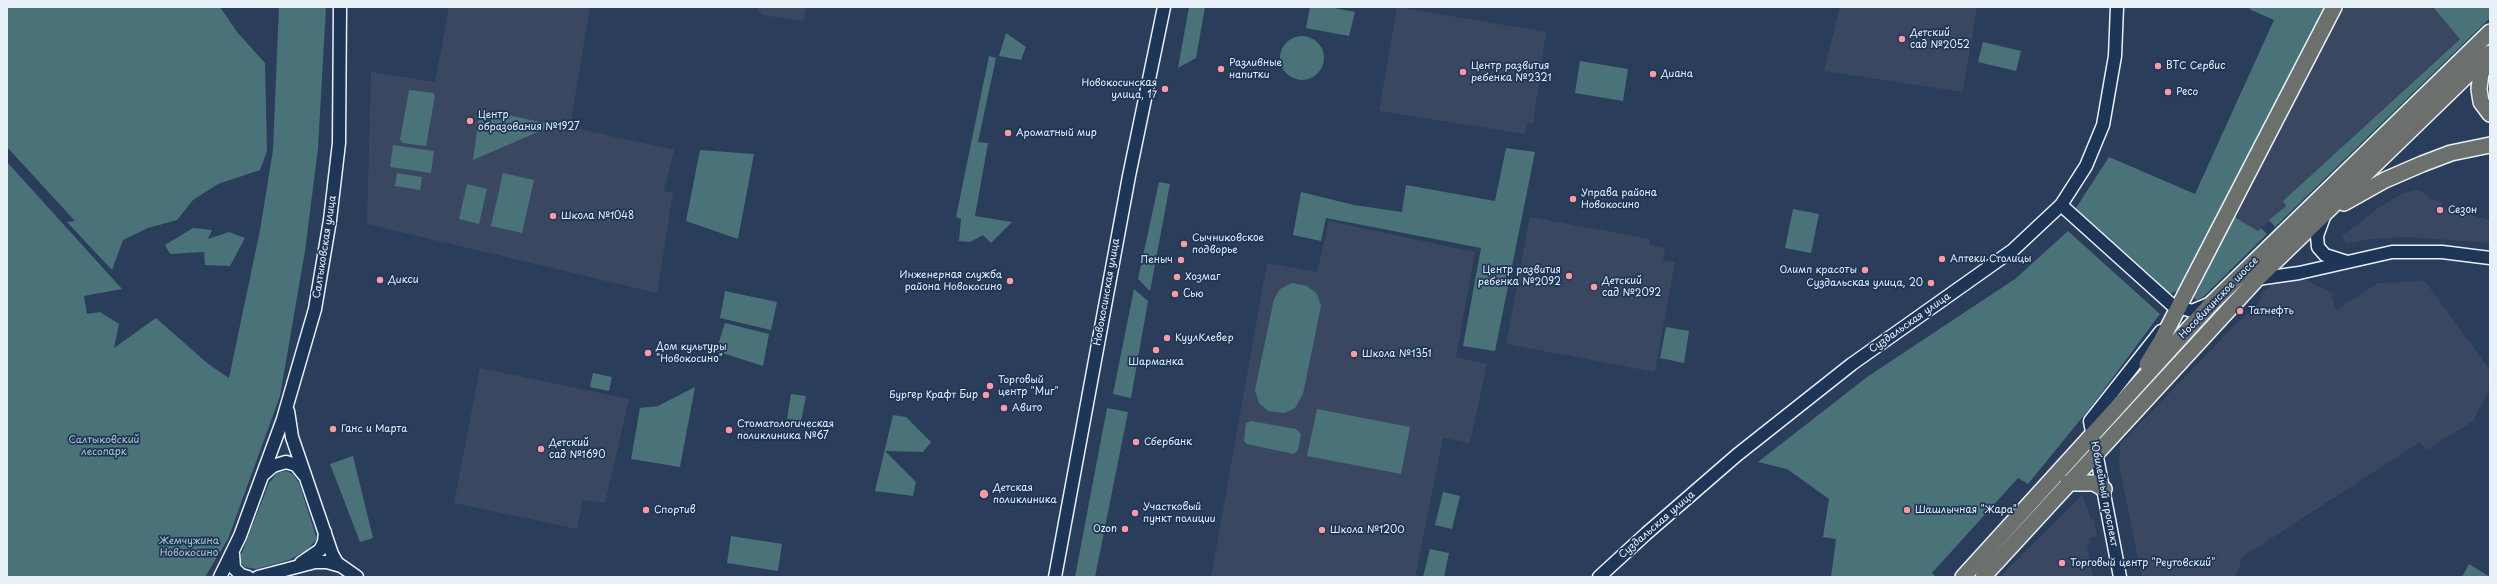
<!DOCTYPE html>
<meta charset="utf-8">
<style>
body{margin:0}
#map{position:relative;width:2497px;height:584px;overflow:hidden;background:#2a3d5b;font-family:"Playpen Sans",sans-serif}
canvas{display:block}
.frame{position:absolute;inset:0;border:8px solid #e8f1f8;pointer-events:none}
</style>
<div id="map">
<canvas width="2497" height="584"></canvas>
<div class="frame"></div>
</div>
<script>
const ctx = document.querySelector('canvas').getContext('2d');
ctx.lineJoin = 'round';
function fill(path, color) { ctx.fillStyle = color; ctx.fill(path, 'evenodd'); }
const toPath = rows => new Path2D(rows.map(r => 'M' + r).join(''));
function stroke(path, color, width, dash) { ctx.strokeStyle = color; ctx.lineWidth = width; ctx.lineCap = dash ? 'butt' : 'round'; ctx.setLineDash(dash || []); ctx.stroke(path); }
function write(font, color, halo, rows, align = 'center') {
  ctx.font = font + ' "Playpen Sans",sans-serif'; ctx.lineWidth = 3.5; ctx.setLineDash([]); ctx.textBaseline = 'middle'; ctx.strokeStyle = halo; ctx.fillStyle = color; for (const [text, x, y, turn = 0] of rows) {
    ctx.save(); ctx.translate(x, y); ctx.rotate((+turn || 0) * Math.PI / 180); ctx.textAlign = isNaN(turn) ? turn : align; if (halo) ctx.strokeText(text, 0, 0); ctx.fillText(text, 0, 0); ctx.restore();
  }
}
fill(toPath([
 [449,7,590,7,570,127,674,150,664,191,673,193,657,293,367,224,371,72,435,82],
 [757,7,807,7,803,21,762,15],
 [1397,7,1546,32,1533,123,1528,123,1525,134,1379,111],
 [1840,7,1977,7,1963,92,1824,71],
 [2345,7,2433,7,2460,38,2283,201,2286,206,2258,231,2236,217,2307,74],
 [2419,190,2431,199,2442,202,2441,207,2490,220,2490,243,2408,237,2370,239,2346,244,2342,236,2381,206,2403,193],
 [1530,217,1650,239,1649,245,1665,248,1663,260,1675,262,1655,372,1506,344],
 [1329,221,1475,252,1456,357,1487,364,1470,443,1443,438,1415,577,1211,577,1267,263,1317,272],
 [2298,276,2334,294,2332,297,2336,310,2378,283,2425,281,2490,370,2490,388,2473,421,2426,450,2420,442,2241,558,2240,567,2234,577,2142,577,2119,465,2120,444,2233,327,2258,304,2262,297,2260,294,2277,281],
 [480,368,629,399,605,503,583,500,577,529,454,503],
 [2082,495,2091,519,2094,519,2097,536,2090,538,2091,543,2087,544,2093,577,2000,577]
]), '#3a4760');
fill(toPath([
 [7,7,220,7,237,32,265,63,267,151,260,170,218,184,193,200,177,220,148,228,123,240,112,270,67,222,75,221,7,147],
 [279,7,326,7,318,148,305,251,280,396,228,539,205,577,7,577,7,162,122,289,84,296,87,314,100,312,119,324,114,348,156,318,207,363,229,378,260,230,273,150],
 [1189,7,1205,7,1196,58,1178,68],
 [1310,7,1329,7,1355,12,1349,36,1306,28],
 [2253,7,2329,7,2180,289,2168,295,2077,215,2076,208,2109,157,2195,194,2274,20,2249,9],
 [2433,7,2490,7,2490,18,2275,227,2269,220,2286,206,2283,201,2460,39],
 [1006,33,1026,47,1021,60,999,56],
 '1280 58a22 22 0 1 1 44 0a22 22 0 1 1-44 0Z',
 [1983,42,2021,51,2016,71,1978,62],
 [989,56,996,58,978,142,988,143,975,216,1012,222,991,243,983,235,970,242,959,241,961,219,956,217],
 [1580,61,1628,69,1623,101,1575,93],
 [409,90,433,93,435,96,426,146,403,143,400,140],
 [480,109,554,125,473,160],
 [393,145,434,151,431,173,390,167],
 [1506,148,1535,152,1495,351,1463,346,1481,248,1326,218,1321,241,1293,235,1301,192,1354,205,1402,212,1406,185,1495,201],
 [700,150,754,154,738,239,686,221],
 [397,173,422,177,420,190,395,186],
 [503,173,534,180,522,233,491,226],
 [1159,182,1170,184,1150,291,1138,279],
 [467,184,487,189,479,224,459,219],
 [1793,209,1819,214,1811,253,1785,248],
 [2233,216,2258,231,2261,228,2267,234,2203,297,2197,300,2194,298],
 [193,228,212,230,208,239,229,232,245,238,230,266,205,265,204,252,170,254,165,245],
 [2068,231,2160,314,2094,403,2028,484,2018,478,1932,573,1936,577,1831,577,1836,539,1823,537,1829,499,1787,469,1758,462,1867,377,2015,279],
 [1292,283,1307,286,1317,294,1321,306,1303,394,1295,408,1285,413,1268,411,1259,403,1255,390,1274,299,1280,289],
 [1134,289,1148,301,1131,398,1113,394],
 [725,291,777,302,771,330,720,318],
 [725,323,769,334,763,366,716,351],
 [1666,327,1689,331,1684,363,1660,358],
 [593,373,612,377,609,391,590,387],
 [695,387,680,467,631,459,640,408,658,406],
 [791,394,806,396,801,421,787,419],
 [1107,408,1128,412,1095,577,1075,577],
 [1317,409,1410,427,1401,474,1307,456],
 [893,415,906,417,931,442,923,452,885,451,916,482,913,496,875,491],
 [1251,421,1296,429,1301,434,1298,450,1294,454,1247,444,1244,441,1246,423],
 [353,456,373,538,360,542,330,464],
 [286,471,293,474,299,483,317,539,307,550,289,560,256,569,245,567,240,562,241,555,269,483,277,473],
 [1443,492,1460,496,1452,529,1435,525],
 [731,536,782,544,778,571,727,563],
 [1430,549,1449,553,1444,577,1423,577],
 [2469,564,2490,577,2462,577]
]), '#497378');
const minor = toPath([
 [2061,205,2172,305,2192,311,2211,303],
 [2325,214,2317,236,2318,247,2325,255,2347,262],
 [2254,276,2257,279,2299,273,2392,252,2442,252,2490,258],
 [288,411,292,437,332,554,337,563,357,577],
 [264,474,273,466,286,462,296,465,304,475],
 [233,554,234,568,241,575,248,577],
 [301,563,320,550,324,542,325,532],
 [220,577,240,536,283,419,315,309,330,220,339,143,340,7],
 [258,577,315,562,327,562,341,566],
 [1055,577,1129,176,1164,7],
 [1599,577,1647,533,1737,455,1852,364,2013,250,2061,205,2086,166,2103,125,2115,56,2117,7],
 [2120,577,2090,421,2161,331]
]);
const major = toPath([
 [2490,59,2481,73,2479,89,2481,102,2490,114],
 [2344,203,2385,180,2422,164,2451,153,2490,145],
 [2147,364,2160,343,2334,7],
 [2068,483,2094,483,2104,489],
 [1963,577,2212,303,2490,32],
 [1983,577,2257,279,2490,53]
]);
stroke(minor, '#e8f1f8', 15);
stroke(major, '#e8f1f8', 18);
stroke(minor, '#1d3557', 12);
stroke(major, '#6b706d', 15);
for (const [x, y, r, color] of [
 [1902,39,4,"#ff9aa2"],
 [2158,66,4,"#ff9aa2"],
 [1221,69,4,"#ff9aa2"],
 [1463,72,4,"#ff9aa2"],
 [1653,74,4,"#ff9aa2"],
 [1165,89,4,"#ff9aa2"],
 [2168,92,4,"#ff9aa2"],
 [470,121,4,"#ff9aa2"],
 [1008,133,4,"#ff9aa2"],
 [1573,199,4,"#ff9aa2"],
 [2440,210,4,"#ff9aa2"],
 [553,216,4,"#ff9aa2"],
 [1184,244,4,"#ff9aa2"],
 [1942,259,4,"#ff9aa2"],
 [1181,260,4,"#ff9aa2"],
 [1865,270,4,"#ff9aa2"],
 [1569,276,4,"#ff9aa2"],
 [1177,277,4,"#ff9aa2"],
 [380,280,4,"#ff9aa2"],
 [1010,281,4,"#ff9aa2"],
 [1931,283,4,"#ff9aa2"],
 [1594,287,4,"#ff9aa2"],
 [1175,294,4,"#ff9aa2"],
 [2240,311,4,"#ff9aa2"],
 [1167,338,4,"#ff9aa2"],
 [1156,350,4,"#ff9aa2"],
 [648,353,4,"#ff9aa2"],
 [1354,354,4,"#ff9aa2"],
 [990,386,4,"#ff9aa2"],
 [986,395,4,"#ff9aa2"],
 [1004,408,4,"#ff9aa2"],
 [333,429,4,"#ff9aa2"],
 [729,430,4,"#ff9aa2"],
 [1136,442,4,"#ff9aa2"],
 [541,449,4,"#ff9aa2"],
 [984,494,5,"#ff9aa2"],
 [646,510,4,"#ff9aa2"],
 [1907,510,4,"#ff9aa2"],
 [1135,513,4,"#ff9aa2"],
 [1125,529,4,"#ff9aa2"],
 [1322,530,4,"#ff9aa2"],
 [2062,563,4,"#ff9aa2"]
]) { const dot = new Path2D(); dot.arc(x, y, r, 0, 2 * Math.PI); ctx.fillStyle = color; ctx.fill(dot); stroke(dot, '#1d3557', 1.5); }
write('10px', '#e8f1f8', '#1d3557', [
 ["Детский",1910,33],
 ["сад №2052",1910,45],
 ["Разливные",1229,63],
 ["напитки",1229,75],
 ["Центр развития",1471,66],
 ["ребенка №2321",1471,78],
 ["ВТС Сервис",2166,66],
 ["Диана",1661,74],
 ["Новокосинская",1157,83,"right"],
 ["улица, 17",1157,95,"right"],
 ["Ресо",2176,92],
 ["Центр",478,115],
 ["образования №1927",478,127],
 ["Ароматный мир",1016,133],
 ["Управа района",1581,193],
 ["Новокосино",1581,205],
 ["Сезон",2448,210],
 ["Школа №1048",561,216],
 ["Сычниковское",1192,238],
 ["подворье",1192,250],
 ["Аптеки Столицы",1950,259],
 ["Пеныч",1173,260,"right"],
 ["Центр развития",1561,270,"right"],
 ["ребенка №2092",1561,282,"right"],
 ["Олимп красоты",1857,270,"right"],
 ["Инженерная служба",1002,275,"right"],
 ["района Новокосино",1002,287,"right"],
 ["Хозмаг",1185,277],
 ["Дикси",388,280],
 ["Детский",1602,281],
 ["сад №2092",1602,293],
 ["Суздальская улица, 20",1923,283,"right"],
 ["Сью",1183,294],
 ["Татнефть",2248,311],
 ["КуулКлевер",1175,338],
 ["Дом культуры",656,347],
 ["\"Новокосино\"",656,359],
 ["Школа №1351",1362,354],
 ["Шарманка",1156,362,"center"],
 ["Торговый",998,380],
 ["центр \"Миг\"",998,392],
 ["Бургер Крафт Бир",978,395,"right"],
 ["Авито",1012,408],
 ["Стоматологическая",737,424],
 ["поликлиника №67",737,436],
 ["Ганс и Марта",341,429],
 ["Сбербанк",1144,442],
 ["Детский",549,443],
 ["сад №1690",549,455],
 ["Детская",993,488],
 ["поликлиника",993,500],
 ["Участковый",1143,507],
 ["пункт полиции",1143,519],
 ["Спортив",654,510],
 ["Шашлычная \"Жара\"",1915,510],
 ["Ozon",1117,529,"right"],
 ["Школа №1200",1330,530],
 ["Торговый центр \"Реутовский\"",2070,563]
], 'left');
write('10px', '#e8f1f8', '#1d3557', [
 ["Салтыковская улица",325,247,-81],
 ["Новокосинская улица",1107,292,-80],
 ["Носовихинское шоссе",2219,298,-46],
 ["Суздальская улица",1910,323,-35],
 ["Юбилейный проспект",2104,494,79],
 ["Суздальская улица",1657,525,-41]
]);
write('10px', '#b0c5cb', '#1d3557', [
 ["Салтыковский",104,440],
 ["лесопарк",104,452],
 ["Жемчужина",189,541],
 ["Новокосино",189,553]
]);
</script>
